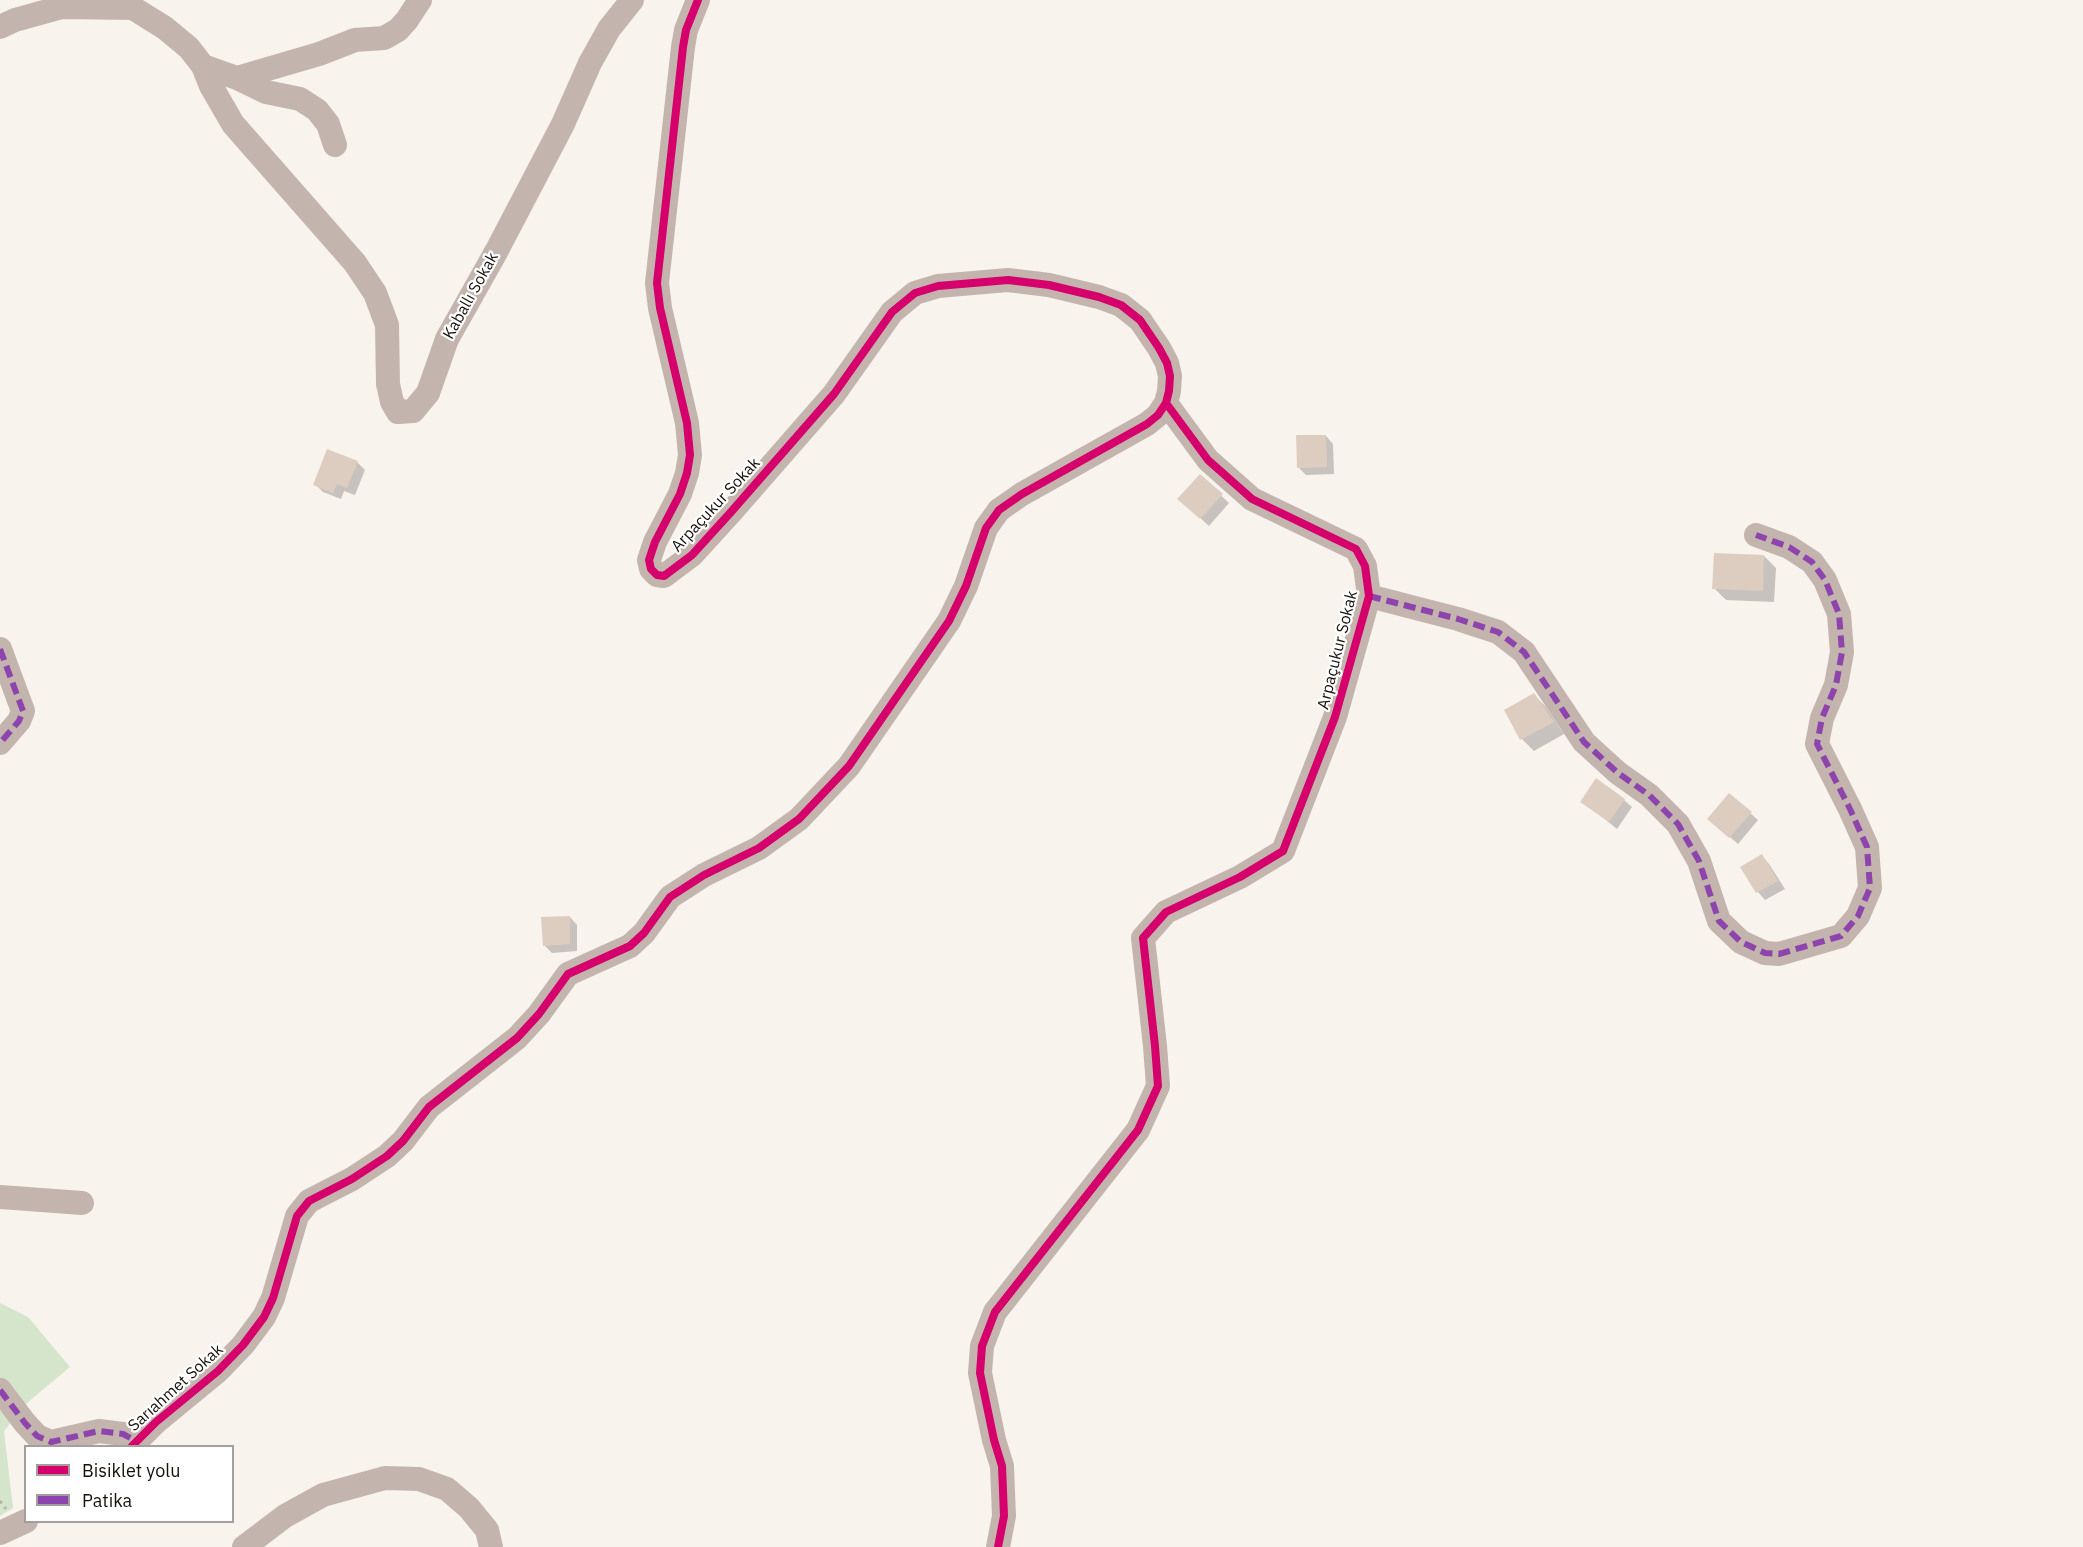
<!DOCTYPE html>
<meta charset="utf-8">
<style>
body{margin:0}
#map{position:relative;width:2083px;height:1547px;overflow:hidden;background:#f9f3ed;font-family:"IBM Plex Sans",sans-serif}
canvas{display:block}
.legend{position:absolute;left:24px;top:1445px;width:210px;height:78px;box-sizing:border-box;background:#fff;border:2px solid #a29f9d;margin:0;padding:8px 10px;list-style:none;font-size:18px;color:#17100b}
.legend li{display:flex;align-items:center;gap:12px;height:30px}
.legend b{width:30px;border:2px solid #a29f9d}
</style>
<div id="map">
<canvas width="2083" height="1547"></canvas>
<ul class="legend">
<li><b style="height:8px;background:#d6006c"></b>Bisiklet yolu</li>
<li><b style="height:8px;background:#8e44ad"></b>Patika</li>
</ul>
</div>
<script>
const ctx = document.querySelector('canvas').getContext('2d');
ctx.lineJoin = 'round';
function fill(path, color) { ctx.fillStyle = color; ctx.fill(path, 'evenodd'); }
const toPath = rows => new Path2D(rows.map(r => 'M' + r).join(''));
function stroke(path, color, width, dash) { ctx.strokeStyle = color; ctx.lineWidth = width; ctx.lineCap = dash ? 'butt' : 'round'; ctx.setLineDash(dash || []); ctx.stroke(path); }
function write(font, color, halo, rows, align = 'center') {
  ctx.font = font + ' "IBM Plex Sans",sans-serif'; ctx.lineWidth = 4.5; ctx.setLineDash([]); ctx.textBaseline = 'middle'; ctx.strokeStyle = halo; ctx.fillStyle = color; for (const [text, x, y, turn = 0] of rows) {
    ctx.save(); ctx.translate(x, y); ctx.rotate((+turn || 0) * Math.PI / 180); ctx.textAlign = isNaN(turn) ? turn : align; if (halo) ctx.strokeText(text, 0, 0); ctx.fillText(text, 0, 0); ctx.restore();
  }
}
fill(toPath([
 [0,1303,28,1317,70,1367,27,1403,4,1431,13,1508,0,1516]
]), '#d4e5cb');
fill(toPath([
 [1326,436,1333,444,1334,474,1306,475,1298,467],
 [357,462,365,470,355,495,344,491,341,499,323,492,315,484],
 [1200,476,1229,503,1209,526,1187,506],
 [1764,556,1776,568,1774,602,1726,600,1714,588],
 [1534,695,1546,707,1564,734,1534,751,1522,739,1506,711],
 [1624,800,1632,807,1617,829,1582,801],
 [1750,813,1758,820,1738,844,1717,826],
 [1762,856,1769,864,1785,889,1765,900,1758,892],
 [570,917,577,925,577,951,552,953,544,945]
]), '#0003');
fill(toPath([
 [1296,435,1326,435,1327,467,1297,468],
 [327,449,358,461,347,488,337,484,333,493,313,485],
 [1200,474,1223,494,1200,519,1177,499],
 [1714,553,1764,555,1763,591,1712,589],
 [1534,693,1554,722,1520,740,1504,710],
 [1596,778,1625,799,1609,822,1580,802],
 [1729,793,1752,812,1729,838,1707,819],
 [1762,854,1778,881,1756,893,1740,867],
 [570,916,570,944,543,946,541,917]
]), '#ddcdc0');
stroke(toPath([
 [0,1501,6,1509]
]), '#bcb1ac', 3, [3, 4.5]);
stroke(toPath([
 [0,27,15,20,62,7,133,8,165,28,189,48,203,66,237,78,266,92,300,99,317,110,328,124,335,145],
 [203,66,211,86,233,124,355,263,375,293,387,325,388,384,392,402,398,412,413,411,428,393,447,339,496,252,563,124,590,63,609,29,632,0],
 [237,78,319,54,355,40,384,38,398,30,407,20,420,0],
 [1369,596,1458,619,1498,632,1524,652,1584,742,1618,773,1649,795,1678,824,1699,861,1719,921,1741,942,1765,953,1779,954,1841,936,1858,916,1870,888,1867,847,1850,809,1817,744,1822,718,1836,685,1842,652,1839,614,1825,580,1812,562,1789,547,1756,535],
 [0,649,23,711,19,721,0,743],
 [0,1197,82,1203],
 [0,1390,25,1423,37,1436,51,1442,99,1431,123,1434,136,1441],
 [132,1446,156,1422,218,1371,243,1345,264,1317,273,1298,297,1216,309,1201,352,1179,387,1156,403,1141,429,1107,517,1038,539,1014,568,974,630,946,644,933,670,897,704,875,759,848,799,819,849,766,949,621,966,586,986,528,999,510,1022,494,1147,424,1158,415,1166,403,1169,391,1170,376,1167,363,1159,348,1140,320,1121,305,1099,297,1049,285,1008,280,938,286,915,293,892,312,834,394,731,512,692,555,664,576,657,575,651,569,649,560,655,542,680,494,687,473,690,455,687,423,660,308,657,283,683,47,686,30,698,0],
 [0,1533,26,1521],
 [244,1547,285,1516,323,1495,385,1478,419,1479,447,1489,469,1508,487,1530,491,1547],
 [998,1547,1004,1516,1002,1466,994,1440,980,1373,982,1346,995,1312,1138,1130,1158,1086,1155,1046,1143,938,1166,912,1240,877,1283,851,1335,717,1369,596,1365,566,1356,549,1252,499,1208,460,1166,403]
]), '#c4b4ae', 24);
stroke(toPath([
 [1369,596,1458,619,1498,632,1524,652,1584,742,1618,773,1649,795,1678,824,1699,861,1719,921,1741,942,1765,953,1779,954,1841,936,1858,916,1870,888,1867,847,1850,809,1817,744,1822,718,1836,685,1842,652,1839,614,1825,580,1812,562,1789,547,1756,535],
 [0,649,23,711,19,721,0,743],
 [0,1390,25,1423,37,1436,51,1442,99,1431,123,1434,136,1441]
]), '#8e44ad', 6, [12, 6]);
stroke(toPath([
 [132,1446,156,1422,218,1371,243,1345,264,1317,273,1298,297,1216,309,1201,352,1179,387,1156,403,1141,429,1107,517,1038,539,1014,568,974,630,946,644,933,670,897,704,875,759,848,799,819,849,766,949,621,966,586,986,528,999,510,1022,494,1147,424,1158,415,1166,403,1169,391,1170,376,1167,363,1159,348,1140,320,1121,305,1099,297,1049,285,1008,280,938,286,915,293,892,312,834,394,731,512,692,555,664,576,657,575,651,569,649,560,655,542,680,494,687,473,690,455,687,423,660,308,657,283,683,47,686,30,698,0],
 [998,1547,1004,1516,1002,1466,994,1440,980,1373,982,1346,995,1312,1138,1130,1158,1086,1155,1046,1143,938,1166,912,1240,877,1283,851,1335,717,1369,596,1365,566,1356,549,1252,499,1208,460,1166,403]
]), '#d6006c', 8);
write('16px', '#17100b', '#fff', [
 ["Kaballı Sokak",471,296,-61],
 ["Arpaçukur Sokak",716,505,-47],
 ["Arpaçukur Sokak",1338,650,-76],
 ["Sarıahmet Sokak",176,1388,-42]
]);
</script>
